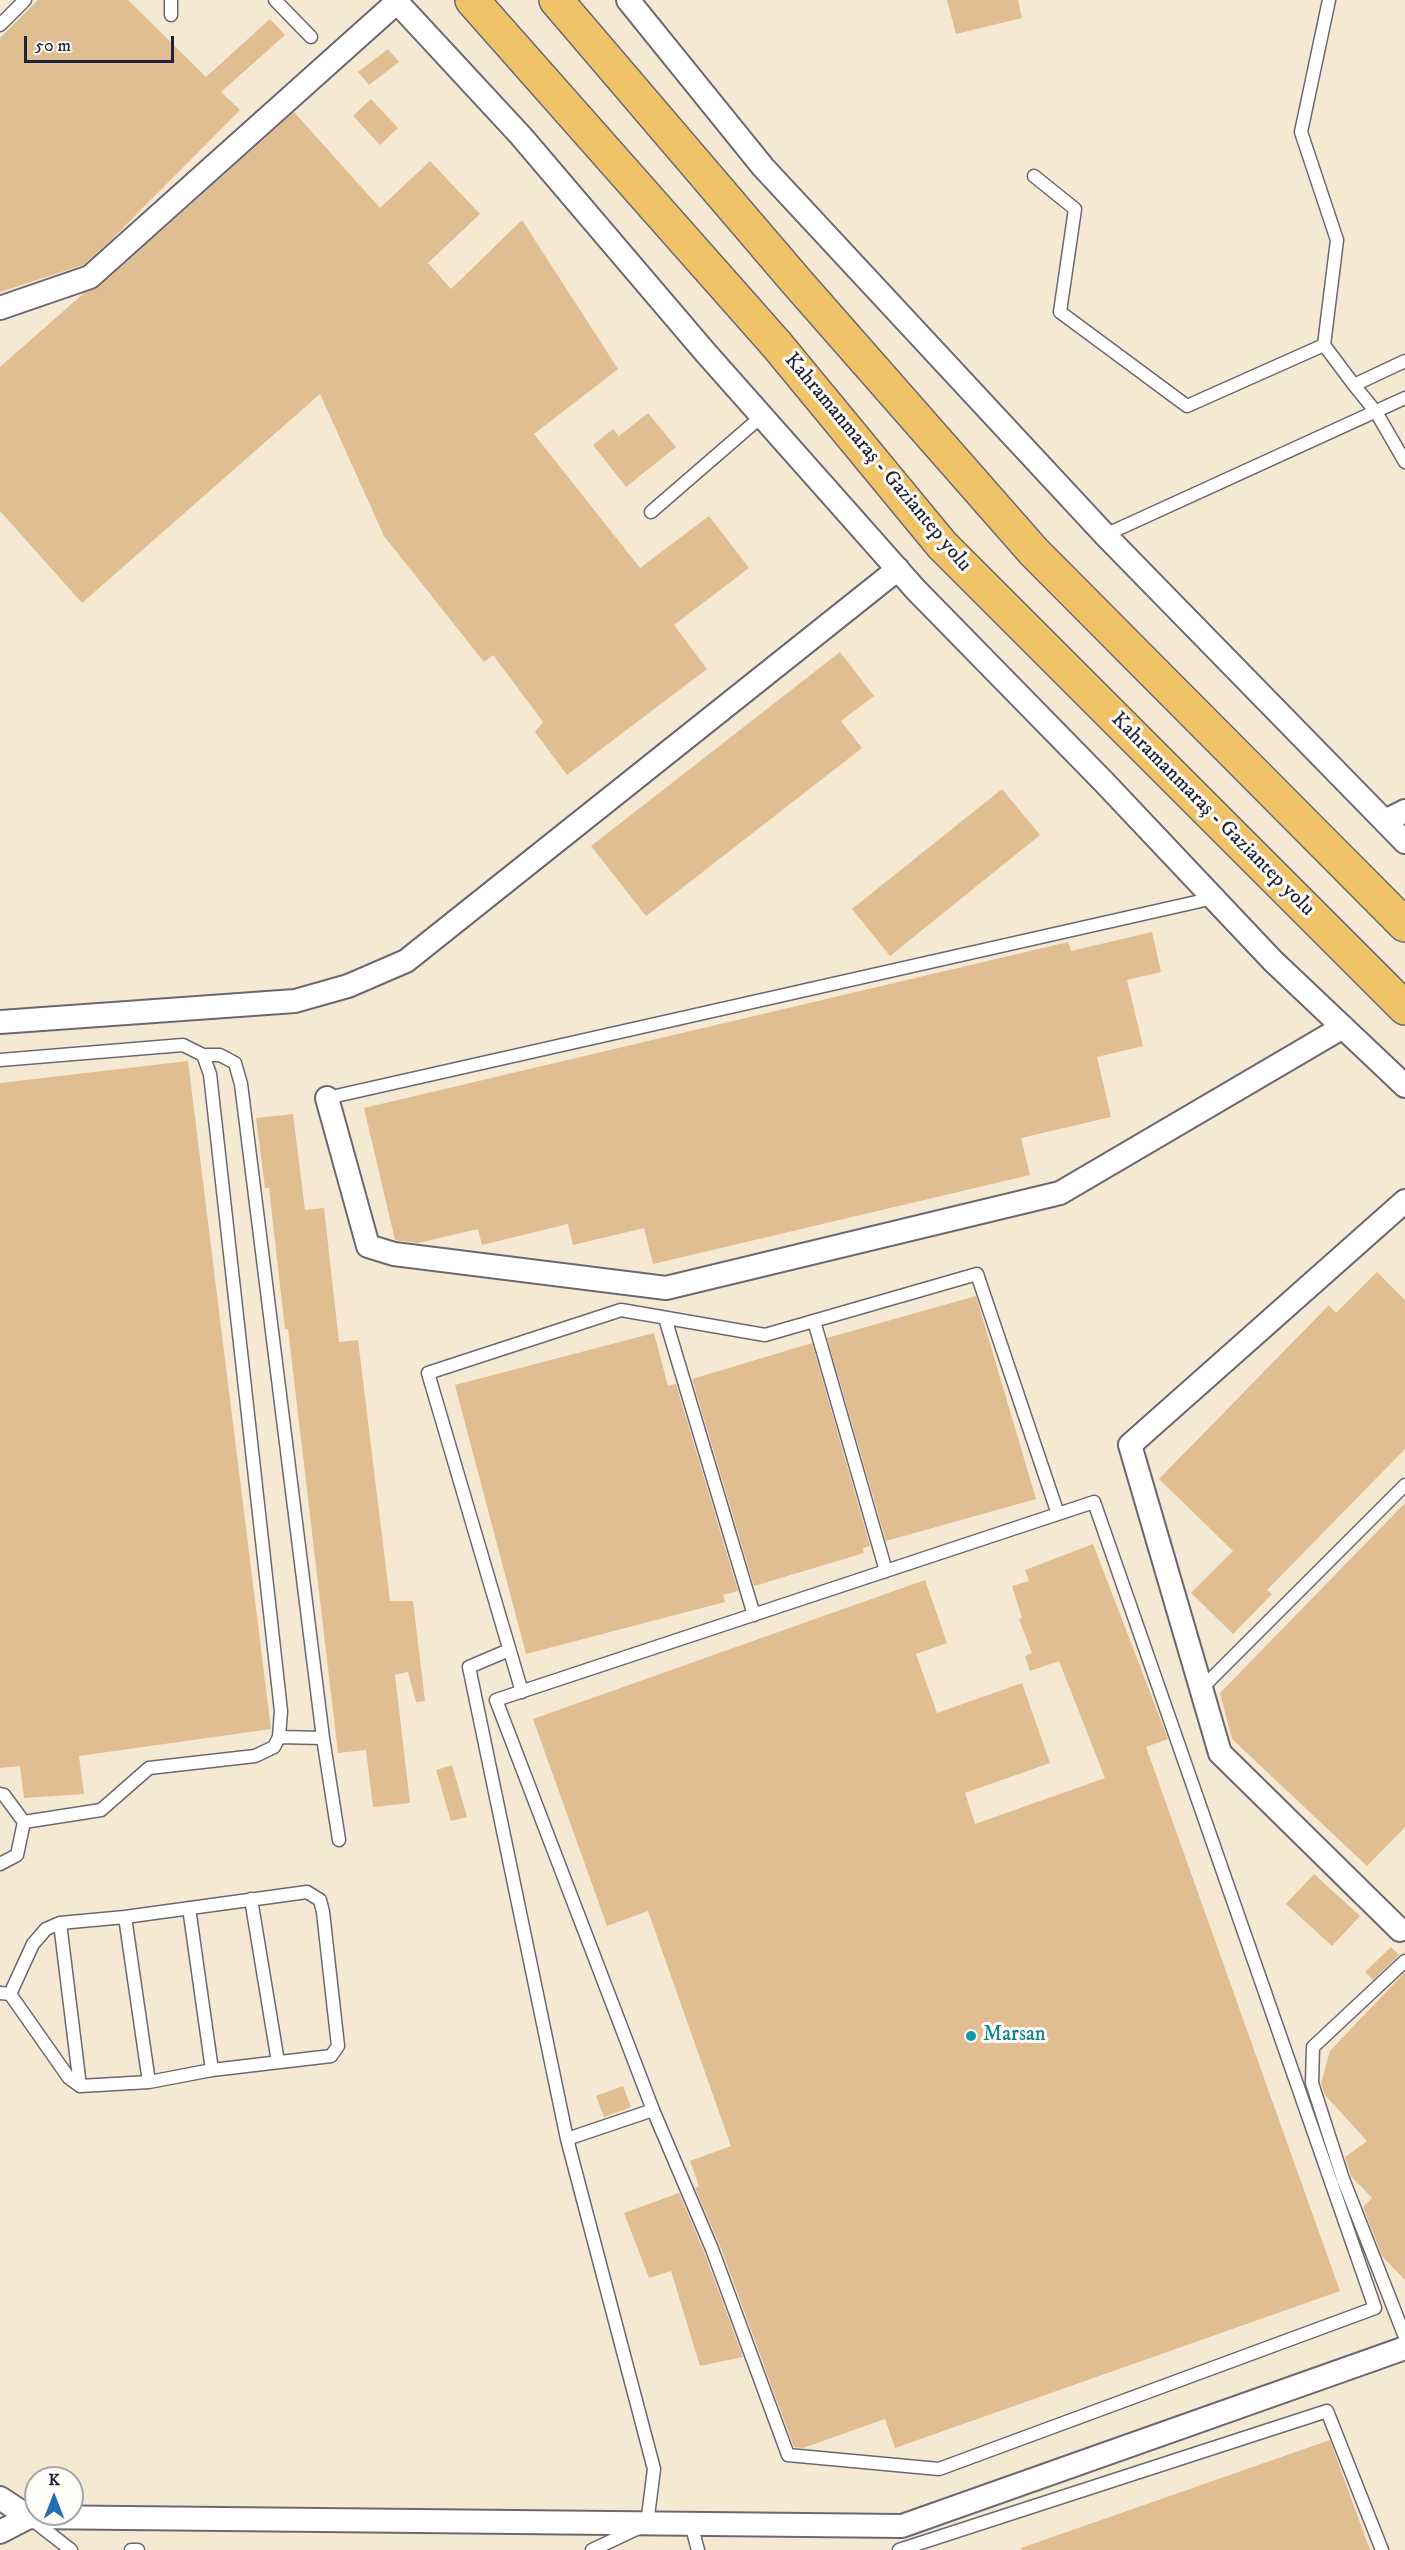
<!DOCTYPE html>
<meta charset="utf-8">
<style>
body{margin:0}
#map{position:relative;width:1405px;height:2550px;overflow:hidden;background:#f6e9d3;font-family:"IM FELL DW Pica",serif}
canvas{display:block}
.north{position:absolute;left:24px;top:2466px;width:60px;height:60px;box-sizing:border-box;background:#fdfcf7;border:2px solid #a5a5ac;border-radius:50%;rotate:0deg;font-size:16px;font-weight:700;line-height:24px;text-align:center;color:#22223b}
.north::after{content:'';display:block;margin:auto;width:21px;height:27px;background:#1f6fb2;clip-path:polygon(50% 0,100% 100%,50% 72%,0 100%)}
.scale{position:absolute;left:24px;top:36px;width:150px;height:27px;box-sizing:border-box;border:3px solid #22223b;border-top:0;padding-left:8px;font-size:18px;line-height:21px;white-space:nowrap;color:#22223b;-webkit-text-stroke:4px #fdfcf7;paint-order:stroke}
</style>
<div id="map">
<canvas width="1405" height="2550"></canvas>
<div class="north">K</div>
<div class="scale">50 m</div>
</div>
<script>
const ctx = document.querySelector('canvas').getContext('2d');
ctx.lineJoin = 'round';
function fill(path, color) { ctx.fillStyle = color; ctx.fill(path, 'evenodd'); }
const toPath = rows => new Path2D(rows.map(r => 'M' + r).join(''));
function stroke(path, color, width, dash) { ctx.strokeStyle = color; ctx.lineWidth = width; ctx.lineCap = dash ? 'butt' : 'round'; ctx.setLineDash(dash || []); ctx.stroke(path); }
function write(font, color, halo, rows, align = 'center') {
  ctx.font = font + ' "IM FELL DW Pica",serif'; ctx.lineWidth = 6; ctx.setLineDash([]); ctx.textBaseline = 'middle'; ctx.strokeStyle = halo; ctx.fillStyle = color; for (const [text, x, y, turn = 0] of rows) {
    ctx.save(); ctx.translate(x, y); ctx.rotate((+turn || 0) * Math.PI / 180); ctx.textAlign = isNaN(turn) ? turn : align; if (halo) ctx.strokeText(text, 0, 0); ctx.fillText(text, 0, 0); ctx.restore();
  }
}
fill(toPath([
 [38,0,128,0,206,77,270,19,285,35,221,92,240,110,111,240,83,265,0,292,0,38],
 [947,0,1018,0,1022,18,956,34],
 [388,49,399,62,369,85,358,72],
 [371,99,398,128,380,145,353,116],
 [294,112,380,208,430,161,480,214,428,263,451,289,522,220,618,369,534,434,640,568,709,516,749,568,674,625,707,669,567,775,535,732,543,722,493,655,484,662,384,536,320,394,82,603,0,511,0,367,84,293,99,287],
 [648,413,676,447,626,487,593,445,613,429,619,436],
 [840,652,874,696,841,721,862,748,646,916,591,846],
 [1002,789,1040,835,890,956,852,909],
 [1152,932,1161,972,1127,980,1143,1046,1097,1057,1111,1117,1021,1138,1030,1175,653,1264,644,1228,573,1245,568,1224,482,1245,478,1229,418,1243,395,1240,364,1108,1068,942,1071,951],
 [188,1061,271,1729,79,1756,84,1794,24,1798,20,1766,0,1768,0,1083],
 [293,1114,305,1210,324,1208,339,1342,358,1340,390,1601,413,1601,425,1701,416,1702,408,1672,395,1675,410,1803,373,1807,366,1750,338,1753,288,1329,285,1329,269,1188,265,1188,256,1118],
 [1377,1272,1405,1300,1405,1449,1267,1590,1272,1594,1233,1634,1191,1593,1233,1551,1159,1479,1329,1305,1336,1313],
 [976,1296,1036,1499,886,1541,827,1338],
 [654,1333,668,1386,676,1384,738,1591,723,1595,725,1602,526,1654,455,1385],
 [812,1343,870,1546,863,1548,864,1553,754,1586,692,1379],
 [1405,1503,1405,1827,1367,1866,1232,1739,1220,1693],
 [1093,1544,1168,1739,1146,1747,1340,2291,895,2448,885,2419,803,2448,794,2447,720,2246,695,2188,699,2186,690,2161,731,2146,648,1911,607,1926,533,1719,925,1580,947,1643,916,1654,937,1713,1022,1683,1050,1763,965,1793,975,1824,1105,1778,1059,1661,1030,1671,1025,1656,1032,1653,1019,1619,1022,1618,1012,1586,1029,1581,1025,1570],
 [452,1765,467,1817,451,1821,436,1770],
 [1314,1874,1360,1916,1332,1946,1286,1904],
 [1391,1947,1399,1955,1373,1980,1365,1972],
 [1405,1972,1405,2280,1382,2256,1363,2207,1372,2198,1351,2176,1345,2157,1367,2141,1325,2095,1321,2083,1330,2051],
 [623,2086,631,2107,604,2117,596,2096],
 [679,2193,704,2252,743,2357,700,2366,671,2271,649,2278,624,2213],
 [1330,2440,1370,2550,1022,2550,1021,2548]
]), '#e1bd92');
const service = toPath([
 [275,0,311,37],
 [171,15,171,0],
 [0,25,25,0],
 [1034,176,1075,209,1060,312,1187,406,1324,345,1354,385,1405,361],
 [1324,345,1337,240,1301,132,1329,0],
 [1354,385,1376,412,1405,462],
 [651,512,762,416],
 [1105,535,1405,398],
 [203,1055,220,1055,235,1063,241,1084,323,1738,339,1840],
 [0,1060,183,1045,203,1055,210,1074,281,1711,279,1737,274,1747,255,1756,149,1768,101,1810,24,1822,17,1855,0,1864],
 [327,1098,1214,898],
 [665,1318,754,1615],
 [814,1321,886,1571],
 [509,1650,469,1667,567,2139],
 [1201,1689,1405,1485],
 [522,1692,428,1373,621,1310,765,1335,977,1274,1058,1514],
 [279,1737,323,1738],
 [0,1794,4,1795,24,1822],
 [251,1899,278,2062],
 [189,1908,212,2070],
 [125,1917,149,2082],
 [60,1923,80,2086],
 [1405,1961,1313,2047,1312,2083,1343,2179,1405,2337],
 [0,1993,10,1994,69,2078,80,2086,149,2082,212,2070,331,2056,338,2046,323,1912,320,1900,307,1892,125,1917,60,1923,46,1929,33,1944,10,1994],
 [30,2518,71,2550],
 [691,2524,698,2550],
 [131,2550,138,2550],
 [592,2550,647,2524,654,2469,567,2139,653,2110,712,2249,788,2455,939,2469,1375,2308,1094,1502,496,1700,653,2110],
 [899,2550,1327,2411,1382,2550]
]);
const minor = toPath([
 [395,0,521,136,705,352,916,590,1103,781,1273,961,1405,1086],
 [628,0,763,167,1105,535,1405,842],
 [0,308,90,277,397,2],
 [1385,821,1405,811],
 [0,1022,295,1001,348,986,406,961,898,569],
 [327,1098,368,1246,394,1254,666,1288,1060,1193,1343,1027],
 [1400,1930,1220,1753,1130,1445,1405,1201],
 [0,2498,29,2517,902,2526,1405,2348],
 [0,2532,29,2517]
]);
const trunk = toPath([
 [472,0,777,345,942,545,1405,1008],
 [556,0,796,281,1034,552,1405,925]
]);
stroke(service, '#6c6870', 15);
stroke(minor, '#6c6870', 26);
stroke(trunk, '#6c6870', 36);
stroke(service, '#fff', 12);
stroke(minor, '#fff', 22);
stroke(trunk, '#f1c369', 33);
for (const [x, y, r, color] of [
 [971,2036,6,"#0f9aa8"]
]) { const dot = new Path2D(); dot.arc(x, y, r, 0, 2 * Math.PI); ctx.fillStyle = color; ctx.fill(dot); stroke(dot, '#fdfcf7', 2); }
write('21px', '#22223b', '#fdfcf7', [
 ["Kahramanmaraş - Gaziantep yolu",877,463,50],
 ["Kahramanmaraş - Gaziantep yolu",1212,815,45]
]);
write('21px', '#0d838f', '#fdfcf7', [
 ["Marsan",983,2036]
], 'left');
</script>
